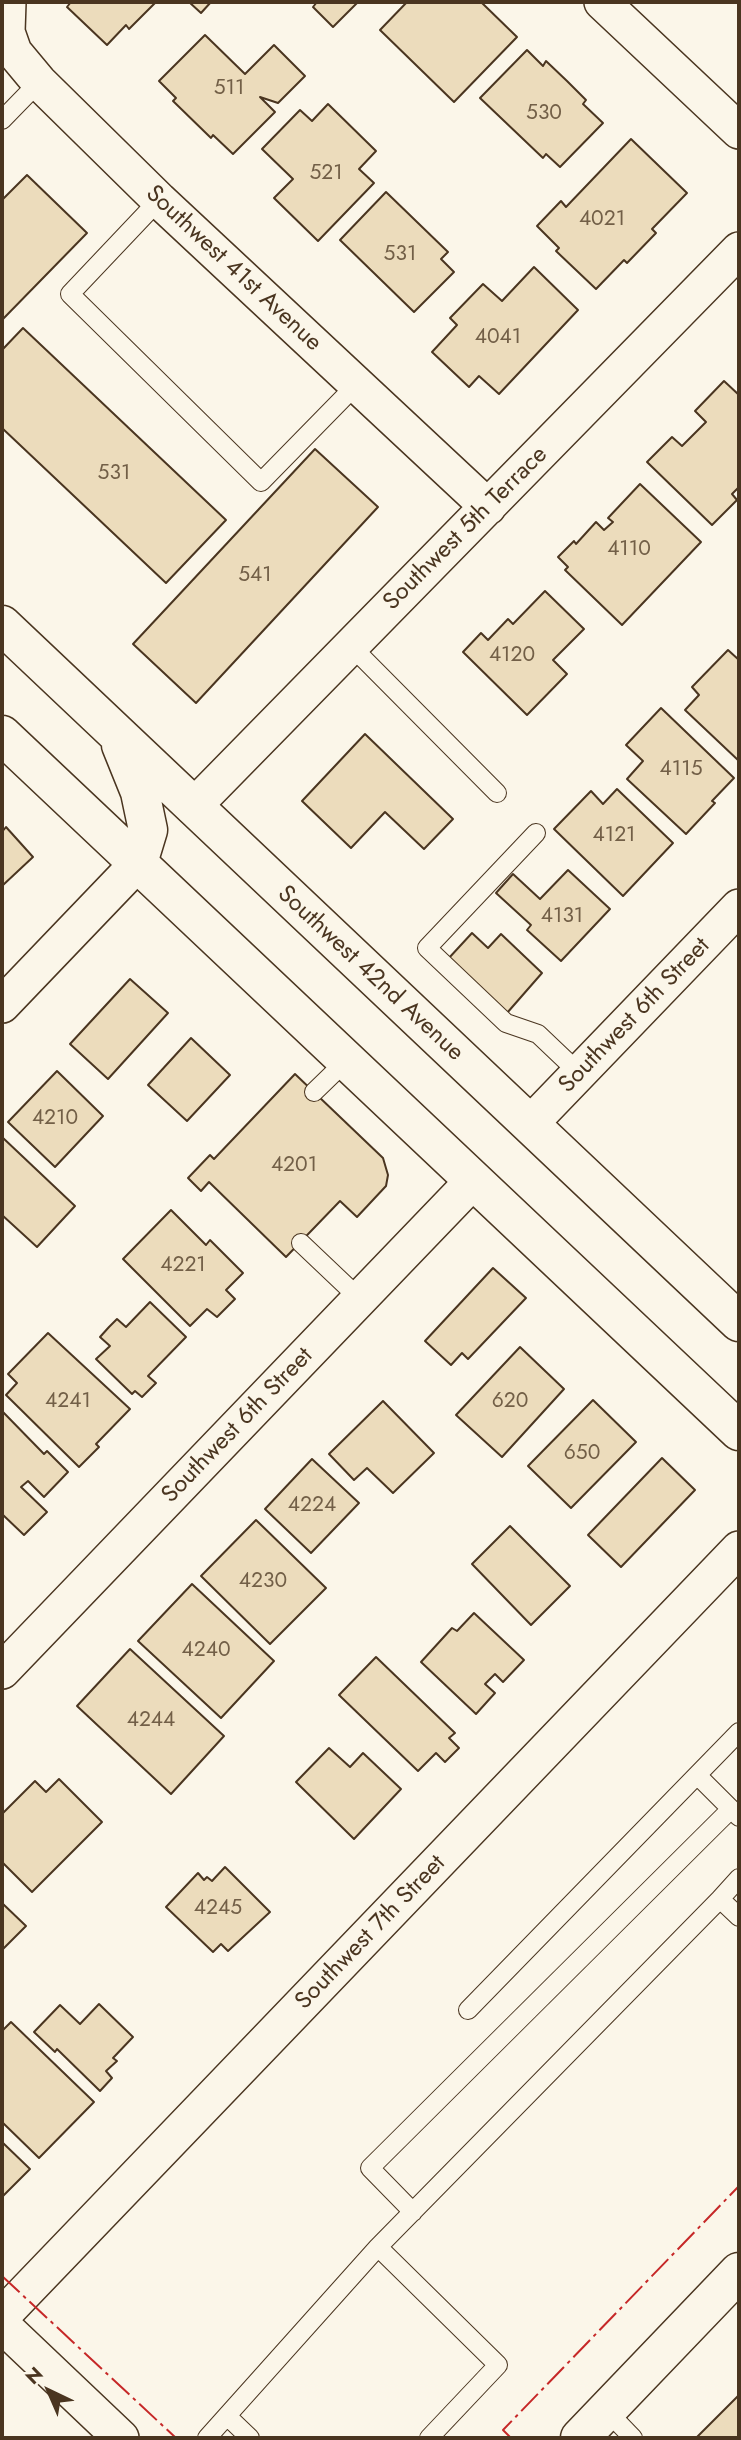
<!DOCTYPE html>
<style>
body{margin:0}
#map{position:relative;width:741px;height:2440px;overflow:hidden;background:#fbf6e9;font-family:Jost,sans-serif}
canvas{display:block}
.frame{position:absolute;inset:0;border:4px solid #4a3520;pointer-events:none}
.north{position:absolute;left:14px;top:2356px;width:70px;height:70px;-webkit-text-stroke:5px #fbf6e9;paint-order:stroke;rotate:316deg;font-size:19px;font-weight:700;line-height:28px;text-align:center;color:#4a3520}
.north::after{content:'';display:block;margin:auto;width:24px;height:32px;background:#4a3520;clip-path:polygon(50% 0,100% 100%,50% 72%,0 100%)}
</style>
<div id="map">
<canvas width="741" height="2440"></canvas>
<div class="frame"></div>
<div class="north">N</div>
</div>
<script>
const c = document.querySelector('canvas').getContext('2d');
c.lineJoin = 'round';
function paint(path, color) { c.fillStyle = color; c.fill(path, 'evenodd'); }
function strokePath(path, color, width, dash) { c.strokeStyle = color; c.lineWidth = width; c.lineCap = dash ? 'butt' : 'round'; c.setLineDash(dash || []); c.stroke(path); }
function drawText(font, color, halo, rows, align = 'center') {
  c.font = font + ' Jost,sans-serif'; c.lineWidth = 5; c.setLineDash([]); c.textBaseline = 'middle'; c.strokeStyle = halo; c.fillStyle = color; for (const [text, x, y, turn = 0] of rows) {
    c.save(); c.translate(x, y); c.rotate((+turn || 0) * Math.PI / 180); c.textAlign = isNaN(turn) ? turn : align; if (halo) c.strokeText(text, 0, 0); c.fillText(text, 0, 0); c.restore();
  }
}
const building = new Path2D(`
 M71,2H156L129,29L126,25L107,45L67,7Z
 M189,2H211L201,13Z
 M317,2H358L333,27L313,7Z
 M407,2H481L517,37L454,102L380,30Z
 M205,35L245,74L274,45L305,76L278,103L260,97L275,112L233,154L213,135L211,138L173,101L176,98L159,81Z
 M527,50L543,66L546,61L567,81L586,100L583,104L603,123L560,167L546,154L543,158L480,98Z
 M328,104L376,151L359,169L374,183L318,241L274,198L293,179L262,149L300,110L312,121Z
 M631,139L687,193L652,229L656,233L627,263L624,260L596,289L556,251L559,248L537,226L561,201L566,207Z
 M27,175L87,233L2,320V200Z
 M386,192L448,252L441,259L454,272L414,312L340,240Z
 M534,267L578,310L499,394L479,376L469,387L432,352L457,325L450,318L483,284L502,301Z
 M23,328L226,520L166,583L2,428V350Z
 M724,381L739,395V487L732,494L737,500L712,525L647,462L672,437L682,446L706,422L695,411Z
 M315,449L378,507L196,703L133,644Z
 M640,484L701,542L622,625L565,570L568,567L558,557L574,541L576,544L596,522L604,530L613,522L608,518Z
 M545,591L584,629L553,660L567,674L527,715L463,652L481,633L488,640L508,619L513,624Z
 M728,650L739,660V761L685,710L699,695L692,687Z
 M661,708L734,778L712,801L715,803L686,834L627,779L643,761L626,745Z
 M365,734L453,819L424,849L385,812L351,848L302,801Z
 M617,789L673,843L623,896L554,829L591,791L603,804Z
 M6,827L33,857L2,886V832Z
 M568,870L610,909L561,961L527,930L531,925L496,893L513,874L540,899Z
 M472,933L488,948L501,934L542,973L507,1013L448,959Z
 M130,979L168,1013L108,1079L70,1044Z
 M191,1038L230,1075L187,1121L148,1085Z
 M57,1071L103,1116L55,1167L8,1122Z
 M295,1074L383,1158L388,1175L386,1186L357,1217L340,1201L286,1257L209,1182L201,1191L188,1178L210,1155L214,1159Z
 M2,1137L75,1206L37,1247L2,1215Z
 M171,1210L206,1245L210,1240L243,1273L226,1290L235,1299L217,1317L207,1309L190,1326L123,1259Z
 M493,1268L526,1298L468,1359L462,1353L451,1365L425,1341Z
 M150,1302L186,1337L148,1376L156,1383L142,1397L135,1391L132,1394L96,1359L110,1346L100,1337L109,1327L117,1319L126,1327Z
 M48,1333L130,1409L96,1444L99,1447L79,1467L6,1395L17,1383L8,1374Z
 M520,1347L564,1389L502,1457L456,1415Z
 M593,1400L636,1442L571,1508L528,1466Z
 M383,1401L434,1453L393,1493L367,1468L354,1480L329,1454Z
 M2,1411L44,1454L47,1451L68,1472L44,1497L28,1481L21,1487L47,1512L24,1535L2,1514Z
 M662,1458L695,1490L621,1567L588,1535Z
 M312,1459L359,1503L311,1553L265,1509Z
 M256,1520L326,1588L270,1644L201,1576Z
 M510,1526L570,1586L531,1625L472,1564Z
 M192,1584L274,1661L221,1718L138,1641Z
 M474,1613L524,1660L503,1682L495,1674L485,1684L495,1693L476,1714L421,1662L452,1628L457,1631Z
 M130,1649L224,1736L171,1794L77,1706Z
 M376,1657L455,1733L449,1738L459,1748L445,1762L436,1753L418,1771L339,1695Z
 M329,1748L350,1767L363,1753L401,1789L354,1839L296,1782Z
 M59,1779L102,1822L32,1892L2,1862V1814L35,1781L46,1792Z
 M225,1867L270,1912L228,1951L221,1944L213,1952L166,1907L198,1873L204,1880L207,1877L212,1881Z
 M2,1903L26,1926L2,1950Z
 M99,2004L133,2037L113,2058L117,2061L106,2071L112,2078L100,2091L57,2049L55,2052L34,2032L60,2005L80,2024Z
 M11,2022L94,2102L39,2158L2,2122V2031Z
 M2,2142L30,2169L2,2197Z
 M739,2395V2438H696Z`);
const service = new Path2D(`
 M2,120L39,82
 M159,200L70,294L261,482L357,384
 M351,646L497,793
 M536,833L427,948L506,1023L538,1034L579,1073
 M314,1092L346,1061
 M301,1243L360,1299
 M697,1775L739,1817
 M739,1878L720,1899L739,1917
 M468,2010L739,1732
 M413,2212L370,2168L731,1809
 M378,2247L498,2365L429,2438
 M606,2410L633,2438
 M227,2416L250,2438
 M207,2438L378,2247L720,1899`);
const minor = new Path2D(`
 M8,2L7,32L14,52L39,82L159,200L488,507
 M602,2L739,131
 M193,807L739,250
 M2,1005L138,863
 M530,1124L739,907
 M2,1671L473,1181
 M2,2316L739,1549
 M2,2325L121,2438`);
const primary = new Path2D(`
 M2,625L739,1322
 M2,735L739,1431
 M121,745L140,792L148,830L138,863
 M580,2438L739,2272`);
const power = new Path2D(`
 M2,2276L176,2438
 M511,2438L503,2430L739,2186`);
const numberNames = [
 ["511",229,89],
 ["530",544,114],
 ["521",326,174],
 ["4021",602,220],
 ["531",400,255],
 ["4041",498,338],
 ["531",114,474],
 ["4110",629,550],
 ["541",255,576],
 ["4120",512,656],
 ["4115",681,770],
 ["4121",614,836],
 ["4131",562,917],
 ["4210",55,1119],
 ["4201",294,1166],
 ["4221",183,1266],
 ["4241",68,1402],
 ["620",510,1402],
 ["650",582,1454],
 ["4224",312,1506],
 ["4230",263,1582],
 ["4240",206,1651],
 ["4244",151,1721],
 ["4245",218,1909]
];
const streetNames = [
 ["Southwest 41st Avenue",233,269,43],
 ["Southwest 5th Terrace",466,529,-45],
 ["Southwest 42nd Avenue",370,974,43],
 ["Southwest 6th Street",635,1016,-46],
 ["Southwest 6th Street",238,1426,-46],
 ["Southwest 7th Street",371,1933,-46]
];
paint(building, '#ecdcbc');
strokePath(building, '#4a3520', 2);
strokePath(service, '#4a3520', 20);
strokePath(minor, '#4a3520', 38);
strokePath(primary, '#4a3520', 41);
strokePath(service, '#fbf6e9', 18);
strokePath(minor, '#fbf6e9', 35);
strokePath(primary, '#fbf6e9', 38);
strokePath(power, '#c62828', 2, [24, 5, 3.5, 5]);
drawText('21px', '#725f47', null, numberNames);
drawText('24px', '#4a3520', '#fbf6e9', streetNames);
</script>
